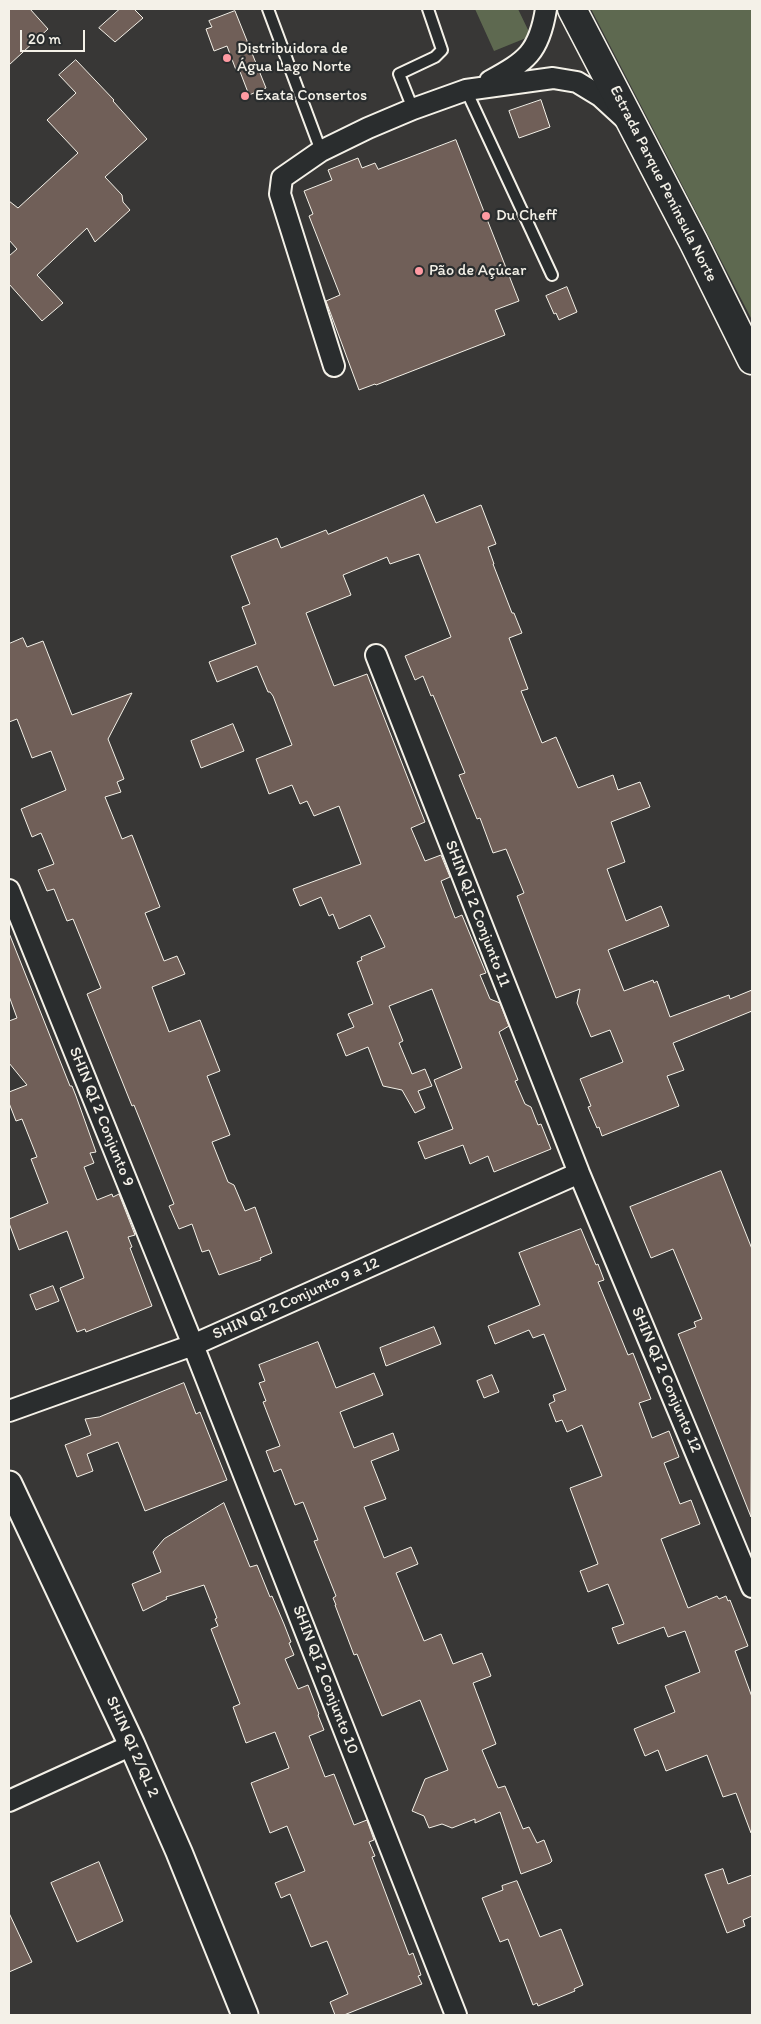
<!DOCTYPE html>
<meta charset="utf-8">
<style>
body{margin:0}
#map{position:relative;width:761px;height:2024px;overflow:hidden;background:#383736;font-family:Itim,sans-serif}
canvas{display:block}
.frame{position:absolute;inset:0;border:10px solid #f4f1e8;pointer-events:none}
.scale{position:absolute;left:20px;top:30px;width:65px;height:22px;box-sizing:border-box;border:2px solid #f4f1e8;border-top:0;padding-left:6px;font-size:15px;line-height:18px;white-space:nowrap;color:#f4f1e8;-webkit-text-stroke:4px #2a2d2e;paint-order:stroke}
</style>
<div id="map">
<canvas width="761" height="2024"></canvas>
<div class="frame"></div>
<div class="scale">20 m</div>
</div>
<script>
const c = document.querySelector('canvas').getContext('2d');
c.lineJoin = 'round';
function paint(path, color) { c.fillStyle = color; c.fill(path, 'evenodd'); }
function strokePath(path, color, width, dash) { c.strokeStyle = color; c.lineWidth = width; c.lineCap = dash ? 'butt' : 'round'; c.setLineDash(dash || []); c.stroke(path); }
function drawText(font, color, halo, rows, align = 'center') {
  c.font = font + ' Itim,sans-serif'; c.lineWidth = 4.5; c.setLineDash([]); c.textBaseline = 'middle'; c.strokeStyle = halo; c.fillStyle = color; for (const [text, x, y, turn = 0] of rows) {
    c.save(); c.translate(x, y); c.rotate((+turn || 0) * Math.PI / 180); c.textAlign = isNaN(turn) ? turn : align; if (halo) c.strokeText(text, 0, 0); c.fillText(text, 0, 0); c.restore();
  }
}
const green = new Path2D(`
 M475,9H518L531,36L494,51Z
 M591,9H752V320Z`);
const building = new Path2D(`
 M9,9H30L48,29L9,65Z
 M120,9H134L143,18L115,42L99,28Z
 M235,11L266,88L249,95L239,69L236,70L227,46L214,51L206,29L212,27L209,21Z
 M76,60L114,100L113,101L147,139L105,177L122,195L123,202L130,210L95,242L87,228L37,275L63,303L42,321L9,284V256L17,249L9,240V201L18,208L78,153L47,120L76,93L59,75Z
 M541,100L550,127L519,138L509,111Z
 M456,140L519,301L495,310L505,335L376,385L375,384L359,390L326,301L340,295L309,216L313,214L304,191L332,180L328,170L358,158L362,168L375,163L378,169Z
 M567,287L577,312L559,320L556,313L554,314L546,296Z
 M424,495L436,523L481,505L496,544L488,547L494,564H493L512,613H514L522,633L509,638L528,689L521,691L542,743L556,737L578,788L613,775L618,790L640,782L650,807L611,822L625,862L607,869L626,921L661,906L669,926L608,950L624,991L653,980L654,983L657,981L670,1017L729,995L730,999L752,990V1011L673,1043L684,1070L667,1076L679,1106L602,1136L599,1127L597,1128L588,1107L591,1106L580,1079L623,1062L610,1030L591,1037L577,1003L580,989L556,998L517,896L524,893L506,849L493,853L480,818L477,819L459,775L465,773L433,695L431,696L423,676L415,680L405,656L451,637L419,554L390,564L387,557L343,575L351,595L306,613L334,686L367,674L425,822L411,828L425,861L441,855L450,877L441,881L455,918L462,915L486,973L480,975L490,999L500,1003L509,1026L499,1032L518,1080L515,1081L525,1104L531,1107L538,1125L541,1124L551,1149L494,1172L488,1156L470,1164L463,1145L425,1159L418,1142L453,1129L434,1080L462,1068L432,989L389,1006L403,1041L399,1043L412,1074L425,1069L432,1086L418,1091L425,1108L415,1113L402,1090L383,1086L368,1047L346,1056L337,1034L354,1027L348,1014L373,1004L357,962L362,960L361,957L385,947L370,915L339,929L333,914L329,916L321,897L300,906L293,889L361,864L339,806L314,816L307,801L300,804L292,785L269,794L256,759L292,745L273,696L270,692H268L257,666L217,682L209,662L256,644L242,607L250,604L231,556L277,538L281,548L326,530L328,534Z
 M23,638L27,647L43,641L72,715L132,693L108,739L124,779L117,782L121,792L105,797L122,839L132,835L160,907L145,913L164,961L177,956L185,974L152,987L169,1032L200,1020L220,1071L207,1076L230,1135L212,1142L228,1182L234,1185L245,1211L255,1207L272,1253L260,1258L261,1260L219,1275L209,1250L202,1252L192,1224L179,1229L169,1206L174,1204L134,1105L132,1106L87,994L101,988L73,919L67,921L54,889L47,891L38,870L54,864L41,833L32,837L21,809L66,790L51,751L32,758L17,719L9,722V644Z
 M233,724L244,751L201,768L191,741Z
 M9,933L70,1086H72L76,1096L96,1152L90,1153L94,1163L84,1167L97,1200L112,1194L113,1197L119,1194L135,1235L128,1237L132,1247L130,1248L152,1306L86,1332L85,1329L77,1332L60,1288L84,1278L67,1231L19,1250L9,1223V1219L48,1203L31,1159L37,1157L22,1119L16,1121L9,1103V1092L27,1085L9,1063V1021L17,1018L9,996Z
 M721,1171L752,1249L751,1517L678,1334L696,1327L694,1322L702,1319L673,1249L651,1258L630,1207Z
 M581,1229L596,1265L598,1264L604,1280L598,1282L628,1355L633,1353L651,1399L639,1403L652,1438L669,1431L679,1457L664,1463L680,1504L691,1500L700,1524L661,1539L688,1608L717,1596L719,1599L726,1596L728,1601L730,1600L748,1646L735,1651L752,1697V1832L751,1833L736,1793L723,1797L707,1755L666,1771L658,1750L645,1756L634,1729L675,1712L665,1686L700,1672L685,1631L668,1637L664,1627L618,1644L612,1628L624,1624L608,1584L588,1592L580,1571L598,1564L570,1488L602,1476L582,1425L567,1432L562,1420L556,1422L549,1404L555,1401L553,1395L566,1390L544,1334L533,1338L529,1330L495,1344L488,1326L540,1305L519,1253Z
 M53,1286L59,1301L36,1310L30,1295Z
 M434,1327L441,1344L386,1366L380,1348Z
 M318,1342L336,1388L374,1373L383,1395L340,1412L354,1448L393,1433L399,1450L371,1461L386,1499L364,1507L384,1558L411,1547L418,1564L396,1573L424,1641L441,1634L453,1664L482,1653L491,1676L473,1683L496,1744L482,1750L498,1788L505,1786L523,1829L529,1827L537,1843L544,1840L552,1861L550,1863L521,1874L500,1812L475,1823V1819L452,1828L442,1824L429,1828L424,1816L412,1811L425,1779L448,1770L420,1700L382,1716L357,1654L354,1655L335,1605H336L333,1598L336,1596L314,1541L318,1540L303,1502L295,1505L281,1469L274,1472L266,1451L280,1446L263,1402L266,1401L259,1383L265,1381L259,1365Z
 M492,1375L499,1392L484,1398L477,1381Z
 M184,1383L196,1414L200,1412L227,1480L145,1511L118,1442L87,1454L93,1471L77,1477L65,1445L91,1435L85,1419L99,1417Z
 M224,1503L250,1567L257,1565L270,1597L272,1596L284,1624L291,1642L289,1643L294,1655L285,1659L298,1689L308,1685L319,1714L318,1715L324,1730L309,1736L325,1777L334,1774L354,1825L367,1820L374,1840L369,1842L375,1856L372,1857L409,1955L413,1953L421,1975L418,1976L422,1984L344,2015H335L330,2002L348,1994L327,1941L311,1947L290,1894L281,1898L275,1883L305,1871L287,1826L270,1833L251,1783L289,1768L275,1732L246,1743L233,1707L240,1704L211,1629L218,1626L215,1619L217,1618L204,1585L166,1597L167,1599L143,1611L132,1584L161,1572L153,1552L164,1539Z
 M99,1862L123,1921L77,1942L51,1883Z
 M723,1869L728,1884L752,1875V1916L743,1920L745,1926L727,1933L705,1875Z
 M517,1881L540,1937L561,1929L583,1985L574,1989L575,1991L538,2006L537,2003L533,2005L508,1939L500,1942L482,1898L503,1890L502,1886Z
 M9,1913L32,1962L9,1972Z`);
const service = new Path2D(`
 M268,9L321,151
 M466,90L552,275
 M413,109L399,74L435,57L442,50L428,9`);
const minor = new Path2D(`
 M490,81C526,61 539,53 546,9
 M334,366L280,194L282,178L321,151L368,128L413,109L466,90L553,78L577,82L600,96L624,118
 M376,655L579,1173L752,1587
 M9,890L193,1345L456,2015
 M9,1411L193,1345L579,1173
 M9,1801L132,1745`);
const tertiary = new Path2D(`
 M9,1484L132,1745L179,1852L245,2015`);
const primary = new Path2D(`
 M572,9L694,243L752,360`);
const markers = [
 [227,58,5,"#ff9aa2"],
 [245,96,5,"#ff9aa2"],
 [486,216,5,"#ff9aa2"],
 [419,271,5,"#ff9aa2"]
];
const poiNames = [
 ["Distribuidora de",237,49],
 ["Água Lago Norte",237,67],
 ["Exata Consertos",255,96],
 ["Du Cheff",496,216],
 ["Pão de Açúcar",429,271]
];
const streetNames = [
 ["Estrada Parque Península Norte",663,184,63],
 ["SHIN QI 2 Conjunto 11",477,914,69],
 ["SHIN QI 2 Conjunto 9",101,1117,68],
 ["SHIN QI 2 Conjunto 9 a 12",296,1299,-24],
 ["SHIN QI 2 Conjunto 12",666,1380,67],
 ["SHIN QI 2 Conjunto 10",325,1680,69],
 ["SHIN QI 2/QL 2",132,1747,66]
];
paint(green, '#5e6950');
paint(building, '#705f58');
strokePath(building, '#f4f1e8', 1);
strokePath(service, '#f4f1e8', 14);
strokePath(minor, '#f4f1e8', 24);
strokePath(tertiary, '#f4f1e8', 29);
strokePath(primary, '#f4f1e8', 31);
strokePath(service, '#2a2d2e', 10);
strokePath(minor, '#2a2d2e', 20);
strokePath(tertiary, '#2a2d2e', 25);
strokePath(primary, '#2a2d2e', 28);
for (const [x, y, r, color] of markers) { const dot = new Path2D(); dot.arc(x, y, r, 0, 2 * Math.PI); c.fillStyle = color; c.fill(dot); strokePath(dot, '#2a2d2e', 2); }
drawText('16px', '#f4f1e8', '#2a2d2e', poiNames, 'left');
drawText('16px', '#f4f1e8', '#2a2d2e', streetNames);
</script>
